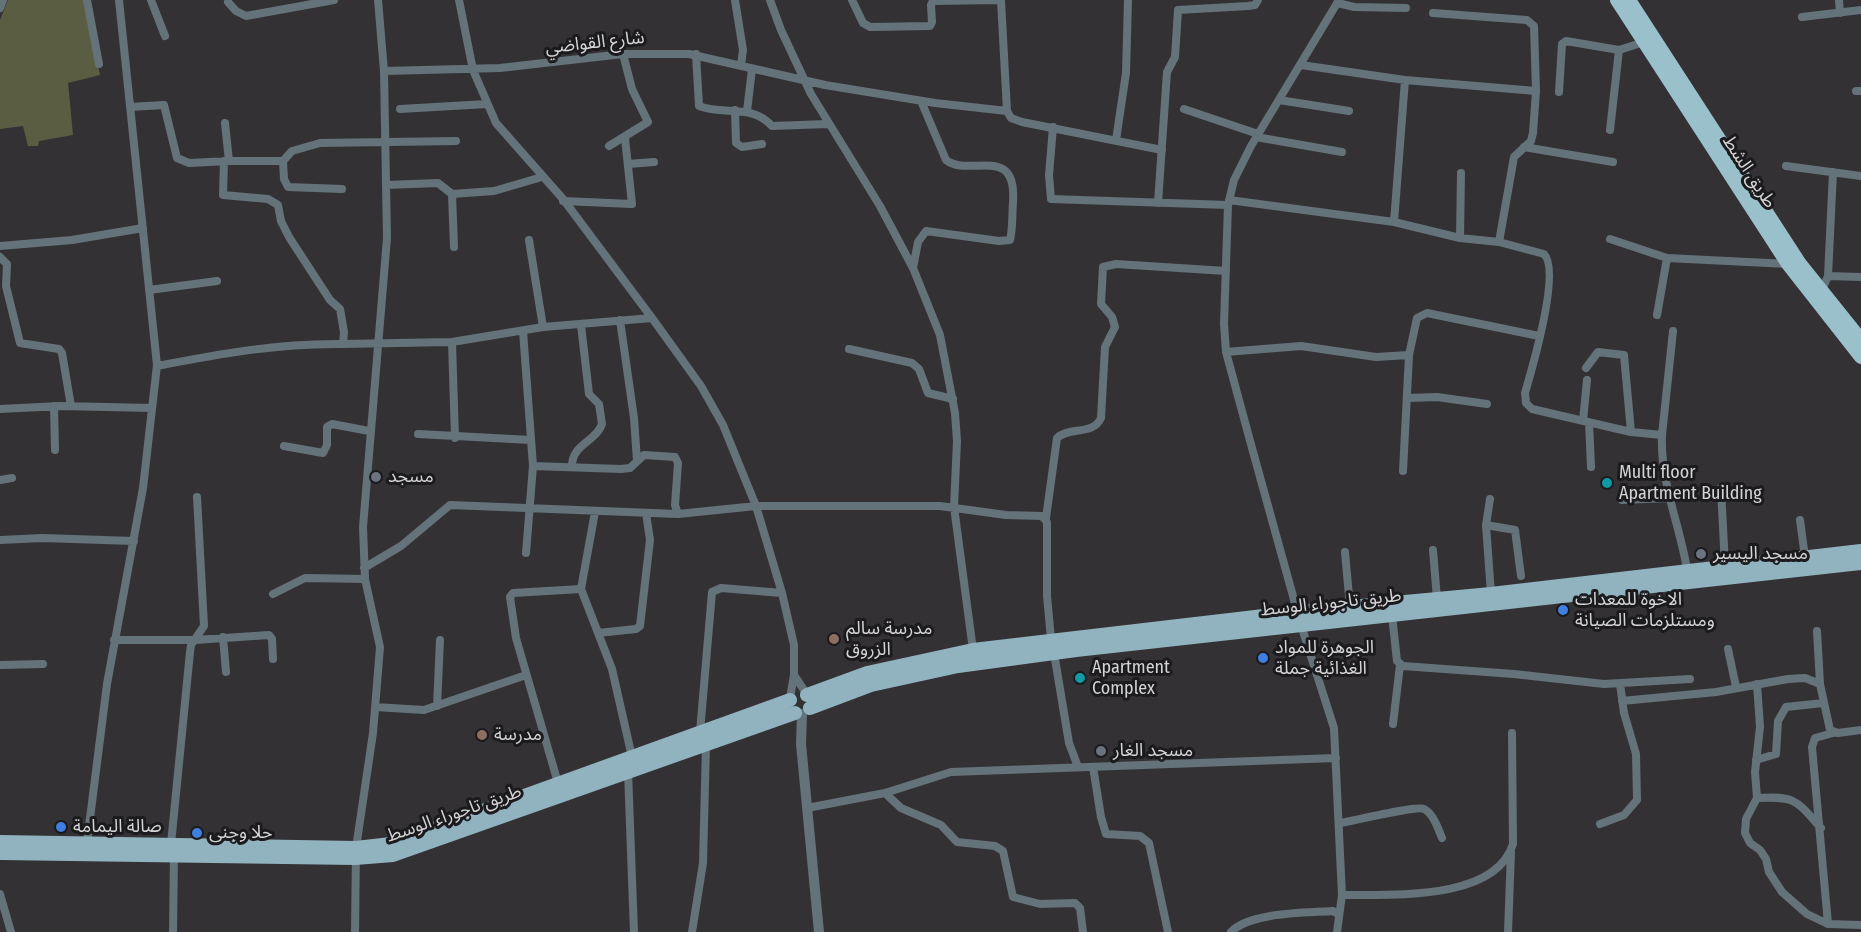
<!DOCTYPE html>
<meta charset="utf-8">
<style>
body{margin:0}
canvas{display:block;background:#343135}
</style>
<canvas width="1861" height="932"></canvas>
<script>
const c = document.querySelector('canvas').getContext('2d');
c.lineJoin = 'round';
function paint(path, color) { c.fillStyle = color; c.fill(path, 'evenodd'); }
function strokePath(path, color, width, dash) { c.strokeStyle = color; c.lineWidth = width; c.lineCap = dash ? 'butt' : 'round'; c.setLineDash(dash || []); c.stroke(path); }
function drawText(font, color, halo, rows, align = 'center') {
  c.font = font + ' "Fira Sans Condensed","Noto Sans Arabic",sans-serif'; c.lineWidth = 6; c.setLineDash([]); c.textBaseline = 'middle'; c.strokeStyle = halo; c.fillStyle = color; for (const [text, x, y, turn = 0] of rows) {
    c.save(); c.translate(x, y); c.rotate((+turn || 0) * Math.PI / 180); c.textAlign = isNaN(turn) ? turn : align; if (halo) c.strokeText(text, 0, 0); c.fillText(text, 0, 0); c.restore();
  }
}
const green = new Path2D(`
 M8,0H85L100,75L68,83L73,135L39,141L38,146H28L23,126L0,129V20Z`);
const minor = new Path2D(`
 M87,0L99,64
 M151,0L165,36
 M459,0L473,70L496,123L563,199L652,318L701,386L723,425L756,506L782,593L794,645V675L790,698
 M735,0L743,50L741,65
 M770,0L781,30L811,94L880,206L913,268L940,335L955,413L957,441L954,507L973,650
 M852,0L863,23L870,27L930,26L932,22L931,5L933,1L1001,0
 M1001,0L1007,111
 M1839,0L1840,13
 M228,2L236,11L246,16L334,0
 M1338,3L1354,7L1406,8
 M0,8L3,0
 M1433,13L1527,20L1534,26L1536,91L1533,133L1531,141L1514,157L1499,242
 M1802,17L1861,10
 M696,54L699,106C724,116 751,103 772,126L828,124
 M1301,65L1405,80L1536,91
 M384,71L500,68L623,54H689L825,85L935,103L1007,111L1011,118L1022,122L1162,150
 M1856,91H1861
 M1559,92L1562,44L1566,41L1619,50L1644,42
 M1279,100L1349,111
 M130,107L164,105L177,158L189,163L228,161
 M400,109L487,104
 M1184,109L1258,134
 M735,110L736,143L742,147L762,144
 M747,111L752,69
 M225,123L229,161H283
 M1053,127L1049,175L1051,199L1228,205
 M1610,130L1619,50
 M1256,137L1342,152
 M1116,140L1126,73L1128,0
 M609,146L648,122L632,89L623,54
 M1524,147L1613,162
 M224,161L223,195L268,199L278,205L281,221L289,237L330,300L340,309L344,332L343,344L452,342L543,327L652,318
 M628,164L654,162
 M1786,166L1861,176
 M386,185L438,183L452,194L494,191L542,177
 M342,189L288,187L284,179L283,161L292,151L320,143L456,141
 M452,194L454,247
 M1229,200L1394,222L1460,238L1499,242L1544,254C1561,271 1532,369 1525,393L1526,403L1532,409L1631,432L1662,435C1660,484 1681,527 1688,575
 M563,201L632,204L625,138
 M1158,203L1167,72L1175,57L1178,10L1248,6L1255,5L1258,0
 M1394,222L1405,80
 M1460,238L1461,173
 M1610,239L1667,258L1788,264
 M529,240L543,327
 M0,246L72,240L143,228
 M0,257L7,264L6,286L20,343L59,349L62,353L71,406
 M913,268L918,242L926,231L999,241L1010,240C1013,228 1012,214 1013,202C1017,143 969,178 946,160L921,101
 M1828,276L1861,277
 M149,290L217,281
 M1822,290L1828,276L1833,172
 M1657,315L1667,258
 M620,320L634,418L637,461
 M523,331L533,466L526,553
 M452,342L455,438
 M849,349L912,363L919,369L928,393L953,399
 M1226,352L1301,346L1376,357L1409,355L1417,318L1427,313L1539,336
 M157,366C219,354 279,343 343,344
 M1586,368L1598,352L1624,355L1631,432
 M1407,398L1437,397L1487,404
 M54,406L55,450
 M0,409L60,406L152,408
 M1583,421L1587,380
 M1589,422L1591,467
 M418,434L531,440
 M1662,435L1673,331
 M284,446L323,453L327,445V427L332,424L369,431
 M533,466L621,469L630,468L644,455L675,457L678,463L675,505L678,514L756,506H940L1006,515L1042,516L1047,522V596L1051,639
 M572,466C572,444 596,442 602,424L599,404L589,394L581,325
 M1403,471L1409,355
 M0,480L12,478
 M1721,488L1725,566
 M1622,500L1668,498
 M595,512L581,589L612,669L632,757
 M1046,518L1057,438C1069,426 1093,436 1101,418L1105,347L1115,327L1112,317L1101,304L1103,267L1116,264L1226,271
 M1800,520L1805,557
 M1486,525L1490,499
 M0,540L42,538L134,541
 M1433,550L1437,599
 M1345,552L1350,607
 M364,568L401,546L450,505L678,514
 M273,594L305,578L365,579
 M1491,594L1486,525L1515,530L1521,576
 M1392,615L1397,661L1403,666L1514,674L1604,684L1690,679
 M1817,631L1820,684
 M598,633L636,629L640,626L650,540L646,513
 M223,637L226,672
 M114,640H195L269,635L272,639L273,659
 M1728,649L1736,687
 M1054,653L1069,743L1078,767
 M0,665L43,664
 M794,675L806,693
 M1757,684L1760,727L1755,772L1757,798L1746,819L1745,833L1750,843L1760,850L1766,859L1769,872L1782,892L1807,914L1828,924L1861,925
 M1622,701L1716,692L1788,679L1805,678L1820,684L1830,730L1838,733L1861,730
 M437,706L440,640
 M375,707L424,710L526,675
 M1393,724L1400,665
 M700,732L712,592L721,588L782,593
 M1756,760L1776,754L1778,721L1786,707L1823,703
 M1093,767L1101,817L1106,834L1140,836L1149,843L1168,932
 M628,771L634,932
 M558,783L516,638L510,597L513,593L581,589
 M885,793L901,808L941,825L957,842L995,846L1003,851L1013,897L1040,904L1075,903L1080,908L1083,932
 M1757,798C1796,796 1796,800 1821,828
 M807,808L885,793L951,772L1336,758
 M1340,823C1353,821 1417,805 1424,809C1434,814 1438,829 1442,838
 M1600,824L1624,815L1637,800L1636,754L1624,713L1620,684
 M87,842L107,684L143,488L157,365L119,0
 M171,844L190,652L191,645L204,626L197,497
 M0,894L11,932
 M1342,895C1389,894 1495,902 1513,844L1512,733
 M1828,924L1812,747L1815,738L1833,733
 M173,932L174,855
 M355,932L356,848L373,733L380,647L365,579L363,527L387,238L384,71L378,0
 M692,932L703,863L706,745
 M1231,932C1249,912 1307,913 1333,911L1338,914
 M1337,932L1342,895L1334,728L1301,625L1252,448L1226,352L1224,324L1228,205L1234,180L1251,146L1339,0
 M1508,932L1511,852`);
const tertiary = new Path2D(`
 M802,714L801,744L819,932`);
const primary = new Path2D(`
 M807,695L867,673L973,650L1298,612L1491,594L1861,551
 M810,708L871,685L958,666L1076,650L1861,563
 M0,842L356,848L391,844L790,700
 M0,853L355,858L393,855L795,713`);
const trunk = new Path2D(`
 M1617,0L1788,264L1861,357
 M1629,0L1800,264L1861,340`);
const markers = [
 [376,477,6,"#6b7280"],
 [1607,483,6,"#0f9aa8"],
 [1701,554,6,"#6b7280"],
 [1563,610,6,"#3f7fe0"],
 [834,639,6,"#8d6e63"],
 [1263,658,6,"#3f7fe0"],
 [1080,678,6,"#0f9aa8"],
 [482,735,6,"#8d6e63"],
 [1101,751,6,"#6b7280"],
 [61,827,6,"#3f7fe0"],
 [197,833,6,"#3f7fe0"]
];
const streetNames = [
 ["شارع القواضي",595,43,-6],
 ["طريق الشط",1749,172,57],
 ["طريق تاجوراء الوسط",1331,603,-6],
 ["طريق تاجوراء الوسط",454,814,-19]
];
const poiNames = [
 ["Multi floor",1619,473],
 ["Apartment Building",1619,494],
 ["مسجد",388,477],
 ["مسجد اليسير",1713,554],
 ["الاخوة للمعدات",1575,600],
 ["ومستلزمات الصيانة",1575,621],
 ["مدرسة سالم",846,629],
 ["الزروق",846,650],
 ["الجوهرة للمواد",1275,648],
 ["الغذائية جملة",1275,669],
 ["Apartment",1092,668],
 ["Complex",1092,689],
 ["مدرسة",494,735],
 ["مسجد الغار",1113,751],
 ["صالة اليمامة",73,827],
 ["حلا وجنى",209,833]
];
paint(green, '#5b5d43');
strokePath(minor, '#637379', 8);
strokePath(tertiary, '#637379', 10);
strokePath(primary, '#91b3bf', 14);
strokePath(trunk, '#9ac0cc', 14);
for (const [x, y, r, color] of markers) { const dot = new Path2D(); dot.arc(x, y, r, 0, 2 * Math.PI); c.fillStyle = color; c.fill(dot); strokePath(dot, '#1b1a1c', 2); }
drawText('18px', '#d4d3d5', '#1b1a1c', streetNames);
drawText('18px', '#d4d3d5', '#1b1a1c', poiNames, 'left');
</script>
